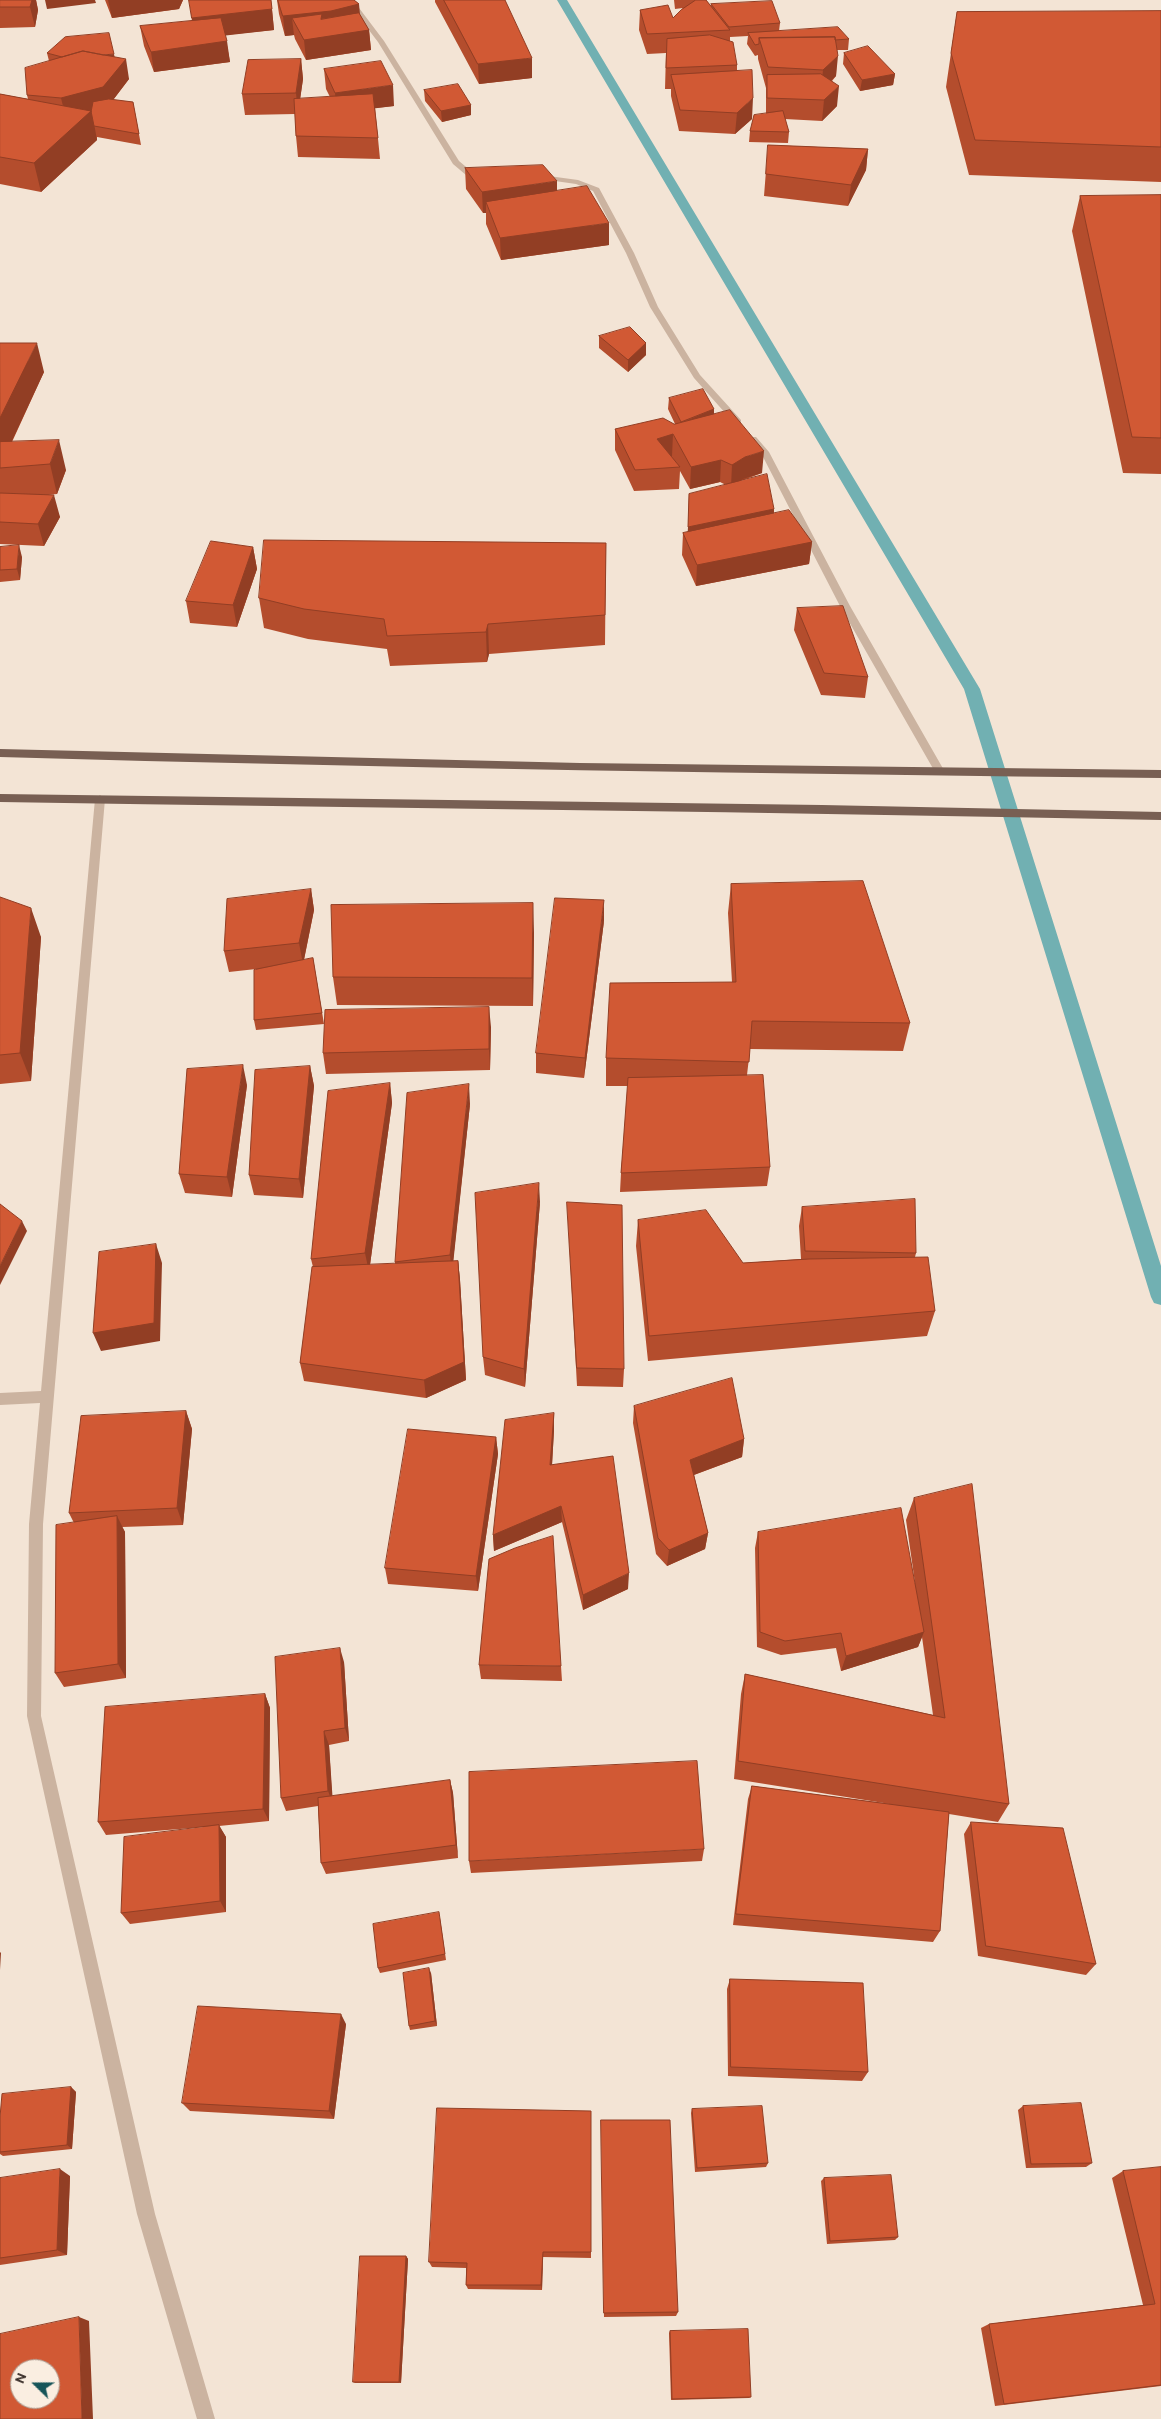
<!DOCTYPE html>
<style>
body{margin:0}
#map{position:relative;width:1161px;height:2419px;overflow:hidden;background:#f3e4d5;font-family:Overpass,sans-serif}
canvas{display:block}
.north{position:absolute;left:10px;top:2359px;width:50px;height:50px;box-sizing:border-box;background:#faeee1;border:1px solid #ab9f95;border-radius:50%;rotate:292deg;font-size:14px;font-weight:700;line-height:20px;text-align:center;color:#342924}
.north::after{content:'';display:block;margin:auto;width:18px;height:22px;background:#165559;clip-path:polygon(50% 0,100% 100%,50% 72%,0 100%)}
</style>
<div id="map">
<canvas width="1161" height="2419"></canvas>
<div class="north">N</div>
</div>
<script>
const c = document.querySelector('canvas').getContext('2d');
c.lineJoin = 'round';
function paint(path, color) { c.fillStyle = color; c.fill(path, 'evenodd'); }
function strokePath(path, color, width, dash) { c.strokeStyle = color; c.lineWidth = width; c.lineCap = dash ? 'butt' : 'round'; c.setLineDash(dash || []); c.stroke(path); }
const stream = new Path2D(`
 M557,0H567L980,689L1161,1266V1305L1154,1303L1151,1297L964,689Z`);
const minor = new Path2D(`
 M346,0H353L384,41L459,161L471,171L483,173V177L466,175L453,164L378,42Z
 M534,174L578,180L599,188L634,253L658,307L700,375L741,420V424H735L694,378L650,307L626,253L593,191L576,184L534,178Z
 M750,437H756L769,452L850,606L945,772L944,775H936L935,772L840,606L761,453L750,441Z
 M100,795L105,799L43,1524L41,1716L155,2214L215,2419H197L137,2214L27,1716L29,1524L40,1403L0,1405V1393L41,1391L95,799Z`);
const major = new Path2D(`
 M0,749L580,763L1161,770V778C774,774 387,768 0,757Z
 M0,794L822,805L1161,812V820C774,812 387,808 0,802Z`);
const wall = new Path2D(`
 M0,0H36L38,10L35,27L0,28Z
 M105,0H183L179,9L112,18Z
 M189,0H271L274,30L225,35L230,62L154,72L144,46L140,26L192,21Z
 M277,0H354L359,4V13L369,30L371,50L306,60L295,39L294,35L285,36L279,14Z
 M435,0H505L532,78L479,84L435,2Z
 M674,0H706L711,6V4L780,23L779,31L849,39L848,50H837L836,76L832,81L837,106L822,121L785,119L789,132L788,143L749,142L750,131L766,114V88L758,59V55L755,56L747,44L748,36L730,37V41L737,65V71L752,119L735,134L679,131L671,96V89H665L666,53L647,54L639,30L640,10L673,18L683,8L675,9Z
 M1161,11V182L969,175L946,87L957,12Z
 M47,53L115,57L129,79L113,100L133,102L141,145L97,137V140L41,192L0,184V94L28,99L27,95L49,61Z
 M844,53L895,74L893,85L860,91L843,64Z
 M301,59L303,79L300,99L330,97L326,89L324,69L394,106L375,108L380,159L298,157L296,136L295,114L245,115L242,94Z
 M424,90L471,105V115L442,122L425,101Z
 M768,145L868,149L866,170L848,206L764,196Z
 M465,168L557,191L609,245L501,260L486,224V213H483L466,189Z
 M1161,195V474L1123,473L1072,231L1080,196Z
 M599,336L646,343V355L628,372L599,348Z
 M0,343L44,372L12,442L66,470L57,494L48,495L60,517L44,546L0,544Z
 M669,398L714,409V414L762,473L741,481L774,509V514L812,542L809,564L696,586L682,555L683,533L688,532L689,494L726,485L720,482L690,489L680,471L679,489L634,491L615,450V429L675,424L668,409Z
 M606,543L605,645L489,654L487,662L390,666L387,649L308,639L264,628L259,598Z
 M0,547L22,557L20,580L0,582Z
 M253,547L257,569L237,627L190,623L186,601Z
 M797,608L868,677L865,698L821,695L794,630Z
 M731,884L910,1023L903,1051L750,1049L747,1075L770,1167L767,1186L620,1192L621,1173L628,1086H606V1058L732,982L728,913Z
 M311,889L314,910L304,960L313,958L324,1024L256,1030L254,1020L256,969L229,972L224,951Z
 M0,897L41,937L31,1081L0,1084Z
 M604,921L584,1078L536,1073V1053Z
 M534,932L533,1006L337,1005L333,977Z
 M491,1027L490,1070L326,1074L323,1053Z
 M310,1066L314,1086L303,1198L254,1195L249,1175Z
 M390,1083L392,1103L370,1265L395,1264V1262L470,1104L453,1261H458L460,1280L466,1380L426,1398L304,1381L300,1363L313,1267L311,1259Z
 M247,1085L232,1197L185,1193L179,1174Z
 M540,1202L525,1387L485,1375L483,1357Z
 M567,1202L624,1369L623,1387L577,1386L568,1221Z
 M802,1207L916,1253L915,1257L935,1311L927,1336L648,1361L636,1246L638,1220L743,1263L801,1259L799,1226Z
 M634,1406L744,1439L742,1457L694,1475L708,1533L705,1549L667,1566L656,1554L633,1423Z
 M186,1411L192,1429L183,1525L122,1527L125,1532L126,1678L64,1687L55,1673L74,1523L69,1513Z
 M554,1413V1430L552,1465L628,1589L583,1610L562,1522L494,1551L493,1535Z
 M496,1437L498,1454L478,1591L388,1584L385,1568Z
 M914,1498L1009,1804L998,1822L949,1814L940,1931L933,1942L733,1925L748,1799L752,1786L890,1804L734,1779L741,1694L745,1674L933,1715L922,1637L918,1647L841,1671L836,1648L781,1655L757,1647L755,1548L758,1532L915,1583L906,1520Z
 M344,1662L349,1741L329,1745L332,1796L450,1780L453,1793L458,1858L326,1874L321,1863L318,1806L286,1811L281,1798Z
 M479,1665L561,1666L562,1681L481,1679Z
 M265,1694L270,1708L269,1821L219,1826L226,1837V1912L130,1924L121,1913L204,1827L106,1835L98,1822Z
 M971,1822L1096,1964L1086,1975L978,1956L964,1834Z
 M704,1849L702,1861L471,1873L469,1861Z
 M440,1918L446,1960L380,1973L378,1968Z
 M431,1973L437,2026L410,2030L409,2026Z
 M730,1979L868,2072L862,2081L728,2076L727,1989Z
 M346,2024L334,2119L190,2111L182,2103Z
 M71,2087L76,2092L72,2149L3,2156L0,2154V2117Z
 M1023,2106L1092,2163L1086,2167L1026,2168L1018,2110Z
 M692,2109L768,2163L766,2167L695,2172L691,2113Z
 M591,2111V2258L543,2257L542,2290L468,2289L466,2285V2268L432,2267L429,2262Z
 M601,2120L678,2312L676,2316L604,2317Z
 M1161,2167V2386L995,2406L981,2328L989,2324L1143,2305L1112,2178L1123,2171Z
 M70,2176L67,2255L0,2265V2178Z
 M824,2178L898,2237L895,2240L827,2244L821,2181Z
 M406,2256L408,2259L401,2383H355L353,2382Z
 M670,2331L751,2397L749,2398L671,2400L669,2333Z`);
const shadedWall = new Path2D(`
 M32,0H36L38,10L35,27L30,7Z
 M45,0H95L96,3L47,9Z
 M108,0H183L179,9L112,18Z
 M359,4L361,25L369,30L371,50L306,60L304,40L292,18L294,35L285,36L283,16Z
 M272,9L274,30L195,39L192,18Z
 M227,41L230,62L154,72L151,52Z
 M114,54L116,65L68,59Z
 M838,56L836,76L821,90L823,70Z
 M532,58V78L479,84L478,64Z
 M126,59L129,79L107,108L92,112L97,140L41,192L34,163L66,118L61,98Z
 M301,59L303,79L298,114L296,93Z
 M895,74L893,85L860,91L862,80Z
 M393,85L394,106L337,113L335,93Z
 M839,86L837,106L822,121L824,100Z
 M753,98L752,119L735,134L737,113Z
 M471,105V115L442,122L441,111Z
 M868,149L866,170L848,206L851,185Z
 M557,181V202H486V213H483L482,192Z
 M609,223V245L501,260L500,238Z
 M37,343L44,372L3,460L0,451V418Z
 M646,343V355L628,372V360Z
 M714,409V421L681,423Z
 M673,434L672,456L656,461L657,439Z
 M59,440L66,470L57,494L50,464Z
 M764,451L762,473L743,479L731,487L732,465L745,457Z
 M721,460L720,482L690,489L691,467Z
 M54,495L60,517L44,546L38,524Z
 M774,509L772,531L687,543L688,527Z
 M812,542L809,564L696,586L697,565Z
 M19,545L22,557L20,580L17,569Z
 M253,547L257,569L237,627L233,605Z
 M488,624L489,654L487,662L486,632Z
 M311,889L314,910L303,964L299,943Z
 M604,900V921L584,1078L585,1058Z
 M533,903L534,932L533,1006L532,978Z
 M31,908L41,937L31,1081L20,1053Z
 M489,1007L491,1027L490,1070L489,1049Z
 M243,1065L247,1085L232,1197L227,1177Z
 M310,1066L314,1086L303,1198L299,1179Z
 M390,1083L392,1103L369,1272L365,1253Z
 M469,1084L470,1104L452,1274L450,1255Z
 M539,1183L540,1202L525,1387L524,1369Z
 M22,1221L27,1231L0,1285V1266Z
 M156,1244L162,1263L160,1341L101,1351L93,1333Z
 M458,1261L460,1280L466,1380L426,1398L424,1380Z
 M186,1411L192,1429L183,1525L177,1508Z
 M554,1413V1430L551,1482L550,1465Z
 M496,1437L498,1454L478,1591L476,1576Z
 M744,1439L742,1457L688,1477L690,1460Z
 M561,1506L562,1522L494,1551L493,1535Z
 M117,1516L125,1532L126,1678L118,1664Z
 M708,1533L705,1549L667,1566L669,1550Z
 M629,1573L628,1589L583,1610V1595Z
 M924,1632L918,1647L841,1671L846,1656Z
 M340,1648L344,1662L349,1741L345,1728Z
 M265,1694L270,1708L269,1821L263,1809Z
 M324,1731L329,1745L333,1804L328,1791Z
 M450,1780L453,1793L458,1858L456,1845Z
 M219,1825L226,1837V1912L220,1901Z
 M0,1952L1,1953L0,1970Z
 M429,1968L431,1973L437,2026L435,2021Z
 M341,2014L346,2024L334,2119L329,2111Z
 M71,2087L76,2092L72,2149L67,2145Z
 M60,2169L70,2176L67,2255L57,2250Z
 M543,2252V2257L542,2290L541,2285Z
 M406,2256L408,2259L401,2383L399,2382Z
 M79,2317L89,2321L93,2419H82Z`);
const building = new Path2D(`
 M0,0H32L30,7H0Z
 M189,0H271L272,9L192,18Z
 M278,0H354L359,4L331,11L283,16Z
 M444,0H505L532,58L478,64Z
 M696,0H706L730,30L647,34L640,10L668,5L673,18L681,10Z
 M772,1L780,23L729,27L711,4Z
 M1161,11V147L975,140L951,53L957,12Z
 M359,13L369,30L304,40L292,18L322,14L321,19Z
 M221,18L227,41L151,52L140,26Z
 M838,27L849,39L835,40V37L759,38V44L755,45L748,33Z
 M109,33L114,54L103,55L83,51L62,57L47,53L65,37Z
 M710,35L733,42L737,65L666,68L667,39Z
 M835,37L838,56L823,70L768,67L759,38Z
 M868,46L895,74L862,80L844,53Z
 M83,51L126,59L103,87L61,98L27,95L25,68Z
 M301,59L296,93L242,94L248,60Z
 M381,61L393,85L335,93L324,69Z
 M752,70L753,98L737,113L680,110L671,75Z
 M821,74L839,86L824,100L767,98V75Z
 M458,84L471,105L441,111L424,90Z
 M0,94L91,111L34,163L0,157Z
 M373,94L378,138L296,136L294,99Z
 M109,99L133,102L139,134L94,126L91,111V112L93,102Z
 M783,111L789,132L750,131L754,115Z
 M768,145L868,149L851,185L766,174Z
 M543,165L557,181L482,192L465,168Z
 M587,186L609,223L500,238L486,202Z
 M1161,195V438L1132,437L1080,196Z
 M630,327L646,343L628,360L599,336Z
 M0,343H37L0,418Z
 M703,389L714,409L681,422L669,398Z
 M730,410L764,451L745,457L732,465L721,460L691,467L673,434L657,439L680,467L635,470L615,429L663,418L674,424Z
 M59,440L50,464L0,468V442Z
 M767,474L774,509L688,527L689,494Z
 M0,493L54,495L38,524L0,522Z
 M789,510L812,542L697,565L683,533Z
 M264,540L606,543L605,615L488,624L486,632L387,636L384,619L304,609L259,598Z
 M211,541L253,547L233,605L186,601Z
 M19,545L17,569L0,570V547Z
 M843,606L868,677L824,673L797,608Z
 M863,881L910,1023L752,1021L749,1062L606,1058L610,983L736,982L731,884Z
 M311,889L299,943L224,951L227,899Z
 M0,897L31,908L20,1053L0,1055Z
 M555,898L604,900L585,1058L536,1053Z
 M533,903L532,978L333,977L331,905Z
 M313,958L322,1013L254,1020V970Z
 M489,1007V1049L323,1053L325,1010Z
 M243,1065L227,1177L179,1174L187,1069Z
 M310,1066L299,1179L249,1175L255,1070Z
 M763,1075L770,1167L621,1173L628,1078Z
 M390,1083L365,1253L311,1259L328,1091Z
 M469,1084L450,1255L395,1262L407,1093Z
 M539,1183L524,1369L483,1357L475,1193Z
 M915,1199L916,1253L805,1251L802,1207Z
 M567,1202L622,1205L624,1369L577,1368Z
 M0,1204L22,1221L0,1266Z
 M706,1210L743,1263L809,1259L928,1257L935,1311L649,1336L638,1220Z
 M156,1244L154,1323L93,1333L99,1252Z
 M458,1261L464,1362L424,1380L300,1363L312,1267Z
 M732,1378L744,1439L690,1460L708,1533L669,1550L658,1538L634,1406Z
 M186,1411L177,1508L69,1513L81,1416Z
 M554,1413L550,1465L613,1456L629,1573L583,1595L561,1506L493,1535L505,1420Z
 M408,1429L496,1437L476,1576L385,1568Z
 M972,1484L1009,1804L738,1761L745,1674L945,1718L914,1498Z
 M901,1508L924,1632L846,1656L841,1633L785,1641L760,1632L758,1532Z
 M117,1516L118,1664L55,1673L56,1525Z
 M553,1536L561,1666L479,1665L489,1559L515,1548Z
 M340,1648L345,1728L324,1731L328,1791L281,1798L275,1657Z
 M265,1694L263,1809L98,1822L105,1707Z
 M697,1761L704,1849L469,1861V1772Z
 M450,1780L456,1845L321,1863L318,1798Z
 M752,1786L949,1812L940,1931L736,1914Z
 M971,1822L1063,1828L1096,1964L986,1946Z
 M219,1825L220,1901L121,1913L124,1837Z
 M439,1912L445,1954L378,1968L373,1924Z
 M429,1968L435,2021L409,2026L403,1973Z
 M730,1979L863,1983L868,2072L731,2067Z
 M198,2006L341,2014L329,2111L182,2103Z
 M71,2087L67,2145L0,2152V2117L2,2094Z
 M1081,2103L1092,2163L1031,2164L1023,2106Z
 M762,2106L768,2163L697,2168L692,2109Z
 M437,2108L591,2111V2252H543L541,2285H466L467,2263L429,2262Z
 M601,2120H670L678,2312L604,2313Z
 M1161,2167V2385L1004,2404L989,2324L1155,2304L1123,2171Z
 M60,2169L57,2250L0,2258V2178Z
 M891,2175L898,2237L830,2241L824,2178Z
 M360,2256H406L399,2382H353Z
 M79,2317L82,2419H0V2334ZM20,2369H50V2399H20Z
 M748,2329L751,2397L672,2399L670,2331Z`);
paint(stream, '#71b0b2');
paint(minor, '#cbb3a0');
paint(major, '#785f53');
paint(wall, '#b44d2d');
paint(shadedWall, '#923e24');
paint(building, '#d15934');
strokePath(building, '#923e24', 1);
</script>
